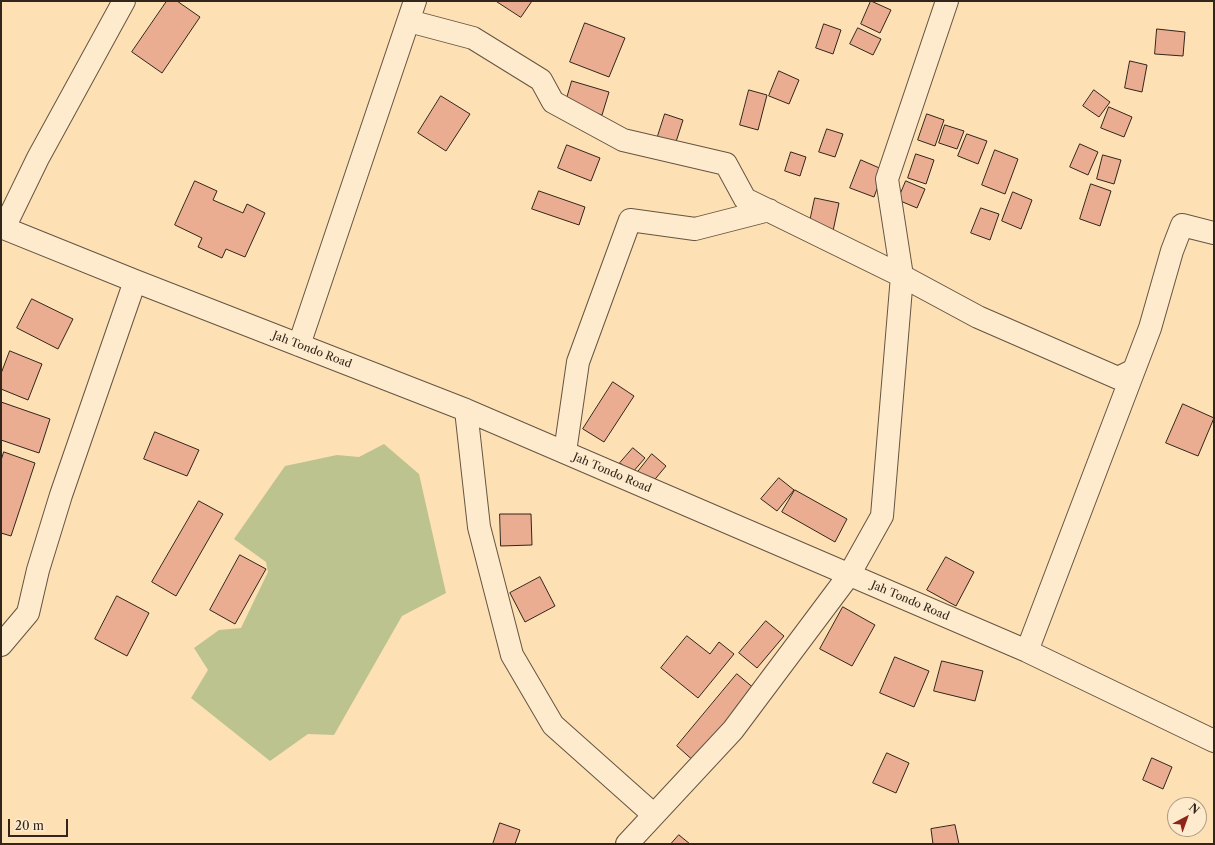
<!DOCTYPE html>
<style>
body{margin:0}
#map{position:relative;width:1215px;height:845px;overflow:hidden;background:#fde0b4;font-family:"Libre Caslon Text",serif}
canvas{display:block}
.frame{position:absolute;inset:0;border:2px solid #32251b;pointer-events:none}
.north{position:absolute;left:1167px;top:797px;width:40px;height:40px;box-sizing:border-box;background:#feebce;border:1px solid #ac9c86;border-radius:50%;rotate:41deg;font-size:11px;font-weight:700;line-height:16px;text-align:center;color:#32251b}
.north::after{content:'';display:block;margin:auto;width:14px;height:18px;background:#8f2418;clip-path:polygon(50% 0,100% 100%,50% 72%,0 100%)}
.scale{position:absolute;left:8px;top:819px;width:60px;height:18px;box-sizing:border-box;border:2px solid #32251b;border-top:0;padding-left:5px;font-size:12px;line-height:14px;white-space:nowrap;color:#32251b;-webkit-text-stroke:3px #feebce;paint-order:stroke}
</style>
<div id="map">
<canvas width="1215" height="845"></canvas>
<div class="frame"></div>
<div class="north">N</div>
<div class="scale">20 m</div>
</div>
<script>
const c = document.querySelector('canvas').getContext('2d');
c.lineJoin = 'round';
function paint(path, color) { c.fillStyle = color; c.fill(path, 'evenodd'); }
function strokePath(path, color, width, dash) { c.strokeStyle = color; c.lineWidth = width; c.lineCap = dash ? 'butt' : 'round'; c.setLineDash(dash || []); c.stroke(path); }
function drawText(font, color, halo, rows, align = 'center') {
  c.font = font + ' "Libre Caslon Text",serif'; c.lineWidth = 4; c.setLineDash([]); c.textBaseline = 'middle'; c.strokeStyle = halo; c.fillStyle = color; for (const [text, x, y, turn = 0] of rows) {
    c.save(); c.translate(x, y); c.rotate((+turn || 0) * Math.PI / 180); c.textAlign = isNaN(turn) ? turn : align; if (halo) c.strokeText(text, 0, 0); c.fillText(text, 0, 0); c.restore();
  }
}
const green = new Path2D(`
 M384,444L419,474L446,593L402,616L334,735L308,734L270,761L191,698L208,670L194,648L219,630L241,628L268,572L266,562L234,539L285,466L337,455L359,457Z`);
const building = new Path2D(`
 M167,1H177L200,17L162,73L132,52Z
 M496,1H532L521,17Z
 M871,1L891,10L880,33L861,24Z
 M585,23L625,38L609,77L570,62Z
 M824,24L841,30L833,54L816,48Z
 M858,28L881,39L873,55L850,44Z
 M1157,29L1185,32L1183,56L1155,54Z
 M1130,61L1147,65L1142,92L1125,88Z
 M779,71L799,80L789,104L769,96Z
 M572,81L609,92L602,115L565,105Z
 M749,90L767,95L758,130L740,125Z
 M1094,90L1110,102L1099,117L1083,106Z
 M441,96L470,114L446,151L418,133Z
 M1109,107L1132,117L1124,137L1101,128Z
 M665,114L683,120L675,145L657,139Z
 M927,114L944,120L935,146L918,140Z
 M945,125L964,131L957,149L939,143Z
 M827,129L843,134L835,157L819,152Z
 M967,134L987,141L978,164L958,156Z
 M1080,144L1098,152L1088,175L1070,167Z
 M567,145L600,158L591,181L558,168Z
 M995,150L1018,159L1005,194L982,185Z
 M791,152L806,157L800,176L785,171Z
 M916,154L934,160L926,184L908,178Z
 M1103,155L1121,160L1114,184L1097,179Z
 M861,160L884,170L874,197L850,188Z
 M195,181L217,191L213,200L243,213L247,204L265,213L245,257L226,249L222,258L198,247L202,238L175,225Z
 M906,181L925,189L917,208L898,200Z
 M1091,184L1111,191L1100,226L1080,219Z
 M539,191L585,207L579,225L532,209Z
 M1013,192L1032,200L1021,229L1002,221Z
 M815,198L839,203L833,231L809,226Z
 M981,208L999,214L990,240L971,233Z
 M32,299L73,319L58,349L17,328Z
 M10,351L42,364L28,400L1,389V374Z
 M613,382L634,396L604,442L583,429Z
 M1,402L50,419L39,453L1,440Z
 M1183,404L1214,418L1198,456L1166,443Z
 M155,432L199,450L187,476L144,459Z
 M633,448L645,458L632,473L620,463Z
 M4,452L35,463L11,536L1,533V461Z
 M652,454L666,466L651,484L637,473Z
 M779,478L794,490L777,511L761,499Z
 M795,490L847,519L835,542L782,512Z
 M199,501L223,514L176,596L152,582Z
 M500,514H531L532,545L501,546Z
 M240,555L266,569L235,624L210,610Z
 M946,557L974,572L956,606L927,590Z
 M540,577L555,606L525,622L510,593Z
 M117,596L149,613L127,656L95,639Z
 M843,607L875,625L852,666L820,649Z
 M766,621L784,636L757,668L739,653Z
 M687,636L710,654L719,642L734,654L698,698L661,668Z
 M895,657L929,671L914,707L880,693Z
 M942,661L983,671L975,701L934,691Z
 M737,674L756,690L696,763L677,746Z
 M887,753L909,763L896,793L873,783Z
 M1152,758L1172,767L1163,789L1143,780Z
 M500,823L520,830L515,844H493Z
 M955,825L959,844H933L931,829Z
 M679,835L690,844H671Z`);
const street = new Path2D(`
 M409,21L473,38L541,80L553,102L623,140L726,164L745,199L902,276L978,317L1118,378L1134,370L1150,328L1172,251L1182,225L1214,233
 M1,227L135,281L466,410L1027,651L1214,741
 M4,228L38,158L124,1
 M299,345L415,1
 M466,410L479,527L512,655L553,725L654,815
 M565,452L578,362L630,220L695,229L769,210
 M1,645L28,613L38,570L61,495L135,281
 M1027,651L1134,370
 M627,844L733,730L849,575L882,516L902,276L887,179L947,1`);
const streetNames = [
 ["Jah Tondo Road",312,350,21],
 ["Jah Tondo Road",612,473,23],
 ["Jah Tondo Road",910,601,23]
];
paint(green, '#bdc38f');
paint(building, '#eaad92');
strokePath(building, '#32251b', 1);
strokePath(street, '#655441', 24);
strokePath(street, '#feebce', 22);
drawText('11px', '#32251b', '#feebce', streetNames);
</script>
